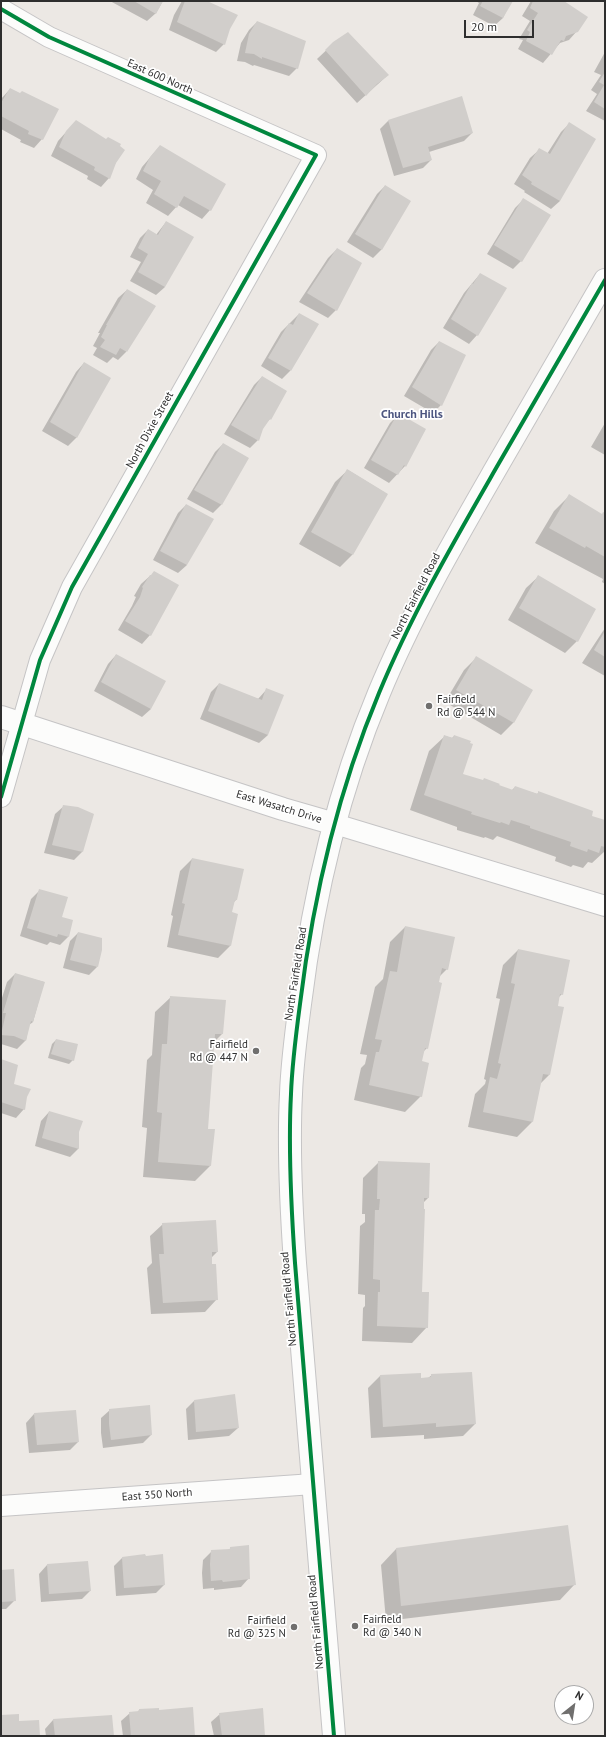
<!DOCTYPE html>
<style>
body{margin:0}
#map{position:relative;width:606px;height:1737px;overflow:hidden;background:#ece8e4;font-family:"PT Sans",sans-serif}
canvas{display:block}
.frame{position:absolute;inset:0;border:2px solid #2e2e2e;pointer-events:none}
.north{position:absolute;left:554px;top:1685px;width:40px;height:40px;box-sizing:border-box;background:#fff;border:1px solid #ababab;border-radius:50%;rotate:30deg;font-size:11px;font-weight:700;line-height:16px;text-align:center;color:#2e2e2e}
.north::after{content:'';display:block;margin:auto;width:14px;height:18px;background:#706f6e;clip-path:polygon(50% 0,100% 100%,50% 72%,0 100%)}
.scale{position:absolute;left:464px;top:20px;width:70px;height:18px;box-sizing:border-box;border:2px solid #2e2e2e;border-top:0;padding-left:5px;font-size:12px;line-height:14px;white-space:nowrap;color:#2e2e2e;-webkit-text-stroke:3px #fff;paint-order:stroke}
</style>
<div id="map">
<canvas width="606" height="1737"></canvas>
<div class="frame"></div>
<div class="north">N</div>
<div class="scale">20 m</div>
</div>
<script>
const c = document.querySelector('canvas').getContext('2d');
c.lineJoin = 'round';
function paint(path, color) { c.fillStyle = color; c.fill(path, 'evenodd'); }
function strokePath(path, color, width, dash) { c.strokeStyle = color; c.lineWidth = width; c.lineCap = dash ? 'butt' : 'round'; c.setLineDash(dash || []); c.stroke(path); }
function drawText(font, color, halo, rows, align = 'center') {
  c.font = font + ' "PT Sans",sans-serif'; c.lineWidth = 3.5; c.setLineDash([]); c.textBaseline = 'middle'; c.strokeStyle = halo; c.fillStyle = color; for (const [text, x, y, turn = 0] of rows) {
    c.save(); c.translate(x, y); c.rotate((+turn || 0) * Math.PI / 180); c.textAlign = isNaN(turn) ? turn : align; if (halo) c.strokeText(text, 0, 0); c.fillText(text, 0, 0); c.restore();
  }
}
const shadow = new Path2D(`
 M110,1H163L156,13L147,21Z
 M182,1H204L229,28L224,44L216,52L169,30L174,15Z
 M476,1H511L503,18L494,26L473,15L479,3Z
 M531,1H561L577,31L569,40L560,43L543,63L518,49L523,40L519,39L530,21L522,16Z
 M257,22L297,68L289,76L254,65L253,66L245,62L237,61L241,43L249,30Z
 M334,43L388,75L357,103L317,59Z
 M605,52V121L586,111L597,94L591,90L601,75L594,72Z
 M10,89L42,139L34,148L20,142L21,140L1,129V99Z
 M76,121L116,162L109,178L101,187L87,179L88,176L51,156L58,141Z
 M388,121L472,133L464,141L429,152L431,160L423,168L394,176L380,129Z
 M569,124L560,201L551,209L524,192L525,191L514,184L530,158L539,150L547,154L561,132Z
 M160,146L210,210L202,219L178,205L168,216L146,203L153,190L136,179L142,167Z
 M385,186L409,201L381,250L373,258L347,242L377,194Z
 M523,200L521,261L513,269L487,254L515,208Z
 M166,222L165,287L156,295L130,281L141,262L130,257L140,238L148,230L156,235Z
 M337,249L336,310L328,318L299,302L328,258Z
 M480,274L477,335L469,344L443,328L464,293Z
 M127,290L126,352L118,360L113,357L107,363L93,355L97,348L93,346L100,333H98L118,298Z
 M299,314L290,371L282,379L261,366L281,332Z
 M439,342L441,405L433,413L404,396L431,350Z
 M84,363L109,379L76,438L68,446L42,431L76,372Z
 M262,377L286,391L270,419L264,425L258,440L250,448L224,434L254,385Z
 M399,414L425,430L405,466L389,483L364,468L390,423Z
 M605,423V455L591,447Z
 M223,444L248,458L221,505L213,513L187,499L215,452Z
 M348,470L387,494L352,555L340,567L299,544L335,482Z
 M569,496L602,515L605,514V584L602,582L603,579L535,543L554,511Z
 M186,505L187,565L178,573L153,560L178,513Z
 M150,576V635L142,644L118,630L132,606L136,597L134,596L141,584Z
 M539,576L577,641L565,653L508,620L526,588Z
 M605,628V676L582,663Z
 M116,655L151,709L142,717L94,691L108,664Z
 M476,658L532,690L513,723L501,735L445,702L464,670Z
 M219,684L258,699L267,689L268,735L259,743L200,719L211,692Z
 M445,736L452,738L454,736L462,775L511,791L515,787L537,794L539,792L590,817L605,821V851L592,863L588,862L583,868L573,865L571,867L555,861L556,857L497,836L493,840L485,837L484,838L457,830V827L410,810L429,751Z
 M64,806L93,814L82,852L74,860L44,853L55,814Z
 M192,859L236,900L233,903L231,913L230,946L218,958L167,947L173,916L171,915L180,871Z
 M40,890L61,918L72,921L68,937L60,945L50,942L47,945L20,936L31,899Z
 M405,927L447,969L439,977L427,1048L423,1052L421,1062V1096L405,1112L354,1100L361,1068L365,1064L367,1055L360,1054L375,987L383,979L390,942Z
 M78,933L97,967L89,975L63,968L70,941Z
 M518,950L562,994L558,998L549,1075L540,1084L532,1122L517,1137L468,1127L475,1094L485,1084L486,1080L484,1079L500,999L496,998L503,965Z
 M15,974L44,982L33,1022L29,1025L26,1040L17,1049L1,1044V1001L7,982Z
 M171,997L222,1034L213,1043L207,1130L211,1165L195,1181L143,1177L147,1128L142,1127L147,1060L152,1055L155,1012Z
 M56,1040L73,1060L69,1064L48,1058L52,1044Z
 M1,1061L13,1085L26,1096L24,1109L16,1118L1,1113Z
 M49,1112L78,1132V1149L70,1157L35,1146L41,1121Z
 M379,1162L428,1198L423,1203L421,1292L427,1327L412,1343L362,1341L363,1308L365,1306V1295L358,1294L360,1226L365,1222V1214H362L363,1178Z
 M163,1224L217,1252L211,1258L217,1299L205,1312L151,1314L147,1268L152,1263L150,1236Z
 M420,1374V1379L428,1378L432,1375L475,1424L463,1436L424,1439V1435L371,1438L368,1388L380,1376Z
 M194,1401L238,1428L229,1436L188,1440L186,1409Z
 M110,1410L151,1435L143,1443L103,1448L101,1433V1418Z
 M34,1414L78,1442L70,1450L29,1453L26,1423Z
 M231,1548L249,1578L241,1587L214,1590V1588L203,1589L202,1573L203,1560L212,1551L228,1550Z
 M396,1549L575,1584L560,1600L386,1621L381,1565Z
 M144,1555L164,1585L156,1593L116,1596L114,1566L122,1558Z
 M47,1565L90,1591L82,1599L41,1602L39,1574Z
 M1,1571L15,1600L6,1609H1Z
 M139,1710L158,1711L194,1736H123L121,1721L130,1713H137Z
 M220,1714L264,1736H214L211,1722Z
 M53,1720L113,1736H46L45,1729Z`);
const building = new Path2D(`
 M134,1H163L156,14Z
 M185,1H207L238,15L230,29L225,45L177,22Z
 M483,1H513L503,18L480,6Z
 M533,1H564L588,17L578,32L566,36L564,41L561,40L552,55L526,41L530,32L527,30L538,13L530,8Z
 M257,21L306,41L298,69L262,57V59L254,54L245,53L249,34Z
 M348,32L389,75L377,84L366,96L325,50L333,42Z
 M605,72V109L594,102L604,85L599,82Z
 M10,88L20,93L22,91L59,109L43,140L28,134L29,131L1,116V103Z
 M462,96L473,133L428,147L432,160L403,168L388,120Z
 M76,120L106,139L108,137L121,144L120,146L125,150L116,163L110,179L94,170L95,167L59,147L66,131Z
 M569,122L596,139L560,201L531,184L532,182L522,175L539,148L550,154Z
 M160,145L226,184L211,211L184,196L177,208L154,194L161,181L143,171L150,157Z
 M385,185L411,201L382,250L355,234Z
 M523,198L551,215L522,262L494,245Z
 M166,221L194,237L165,287L138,272L148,254L138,248L148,229L158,235Z
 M337,248L362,263L337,311L307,293Z
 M480,273L507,288L478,336L451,319L472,283L473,284Z
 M127,289L156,306L127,352L120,348L116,355L100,347L105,340L101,337L107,325H106Z
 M299,313L319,324L291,371L268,358L289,323L293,325Z
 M439,341L466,355L442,406L412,387Z
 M84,362L111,378L77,438L50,422Z
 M262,376L287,391L271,420L270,419L263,429L259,441L231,425Z
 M398,413L426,429L406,467L404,465L398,475L371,460Z
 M223,443L249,458L222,505L194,490Z
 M347,469L388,494L353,555L311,532Z
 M569,494L602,514L603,512L605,513V557L586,546L585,548L549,528Z
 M186,504L214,519L187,565L160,551Z
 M154,571L179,585L151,636L125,621L140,597L143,588L142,587L150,575H151Z
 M538,575L596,609L578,642L519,608Z
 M605,631V657L594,650Z
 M116,654L166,681L151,709L101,682Z
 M476,656L533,690L514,723L456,690Z
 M219,683L262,700L266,688L284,695L268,735L208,711Z
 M444,735L453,738L454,735L471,741L470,743L473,744L463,774L483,780L484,778L500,784L499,785L513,790L515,786L538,794V791L593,811L592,816L605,820V847L601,846L599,853L588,849L587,852L570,846L571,842L530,828V826L511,820L509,825L501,822L500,823L471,814L472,812L424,795Z
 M63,805L78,807L94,814L83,852L52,845Z
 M192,858L244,869L237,900H235L232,912L238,914L231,946L178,935L185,904L182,903Z
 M39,889L68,897L62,917L73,920L69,937L58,934L57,937L27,928Z
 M405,926L455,937L448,970L442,968L439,982L442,983L428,1049L425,1048L422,1061L429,1063L422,1097L369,1085L376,1052H379L382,1040L375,1039L390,971L397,972Z
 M78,932L102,938V950L98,967L70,960Z
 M518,949L570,960L563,995L560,994L558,1006L564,1007L550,1075L543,1074L533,1122L483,1112L490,1077L497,1079L501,1064L498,1063L515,984L511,983Z
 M15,973L45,982L33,1022L31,1021L26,1041L14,1036L1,1035L6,1013H3Z
 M170,996L226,1000L223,1034H215L208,1129H215L211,1166L158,1162L162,1113L157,1112L162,1044H167Z
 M56,1039L78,1044L74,1061L51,1054Z
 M1,1059L18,1065L14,1084L31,1089L27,1097L25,1110L1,1102Z
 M49,1111L83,1121L79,1132V1149L42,1138Z
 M378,1161L430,1163L429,1198H424V1209H425L422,1292H429L428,1328L377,1326L378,1292H380V1280L373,1279L375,1210H379L380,1199H377Z
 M216,1220L218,1252H212V1264H216L218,1300L163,1303L159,1254H164L162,1223Z
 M472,1372L476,1424L436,1427V1423L383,1427L380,1375L421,1373V1378L431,1377V1374Z
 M235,1394L239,1428L196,1432L194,1400Z
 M150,1405L152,1435L111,1440L109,1424V1409Z
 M76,1410L79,1442L37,1445L34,1413Z
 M568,1525L576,1585L401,1606L396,1548Z
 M249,1545L250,1579L223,1582L222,1580L211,1581L210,1564L211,1550L230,1549V1547Z
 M145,1554L146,1556L163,1554L165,1585L124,1588L122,1557Z
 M88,1561L91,1591L49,1594L47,1564Z
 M14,1569L16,1601L1,1602V1570Z
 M193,1707L195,1736H131L129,1712L139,1711V1709L159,1708V1710Z
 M263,1708L265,1736H222L219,1713Z
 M19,1714V1721L39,1720L40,1736H1V1715Z
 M112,1715L114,1736H55L53,1719Z`);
const street = new Path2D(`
 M1,9L49,37L316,155L72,587L40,660L1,797
 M335,824L605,906
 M1,1506L313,1484`);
const secondary = new Path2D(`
 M1,717L283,809L335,824
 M334,1736L295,1263C291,1206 288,1150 291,1094C292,1064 296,1034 300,1004C313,898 338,791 379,693C412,613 456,538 499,463C535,402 570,341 605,280`);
const cycleway = new Path2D(`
 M1,9L49,37L316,155L72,587L40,660L1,797
 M334,1736L295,1263C291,1206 288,1150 291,1094C292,1064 296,1034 300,1004C313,898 338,791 379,693C412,613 456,538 499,463C535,402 570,341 605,280`);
const markers = [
 [429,706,4,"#706f6e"],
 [256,1051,4,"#706f6e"],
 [355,1626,4,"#706f6e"],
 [294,1627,4,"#706f6e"]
];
const streetNames = [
 ["East 600 North",160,77,24],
 ["North Dixie Street",150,430,-61],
 ["North Fairfield Road",416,596,-63],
 ["East Wasatch Drive",279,807,17],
 ["North Fairfield Road",296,974,-81],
 ["North Fairfield Road",289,1299,-95],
 ["East 350 North",157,1495,-4],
 ["North Fairfield Road",316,1622,-95]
];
const poiNames = [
 ["Fairfield",437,700],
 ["Rd @ 544 N",437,713],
 ["Fairfield",248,1045,"right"],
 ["Rd @ 447 N",248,1058,"right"],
 ["Fairfield",363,1620],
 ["Rd @ 340 N",363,1633],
 ["Fairfield",286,1621,"right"],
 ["Rd @ 325 N",286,1634,"right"]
];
const neighbourhoodNames = [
 ["Church Hills",412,415]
];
paint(shadow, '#0003');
paint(building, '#d1cecb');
strokePath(street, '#c5c4c5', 22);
strokePath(secondary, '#c5c4c5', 24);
strokePath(street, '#fcfcfb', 20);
strokePath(secondary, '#fcfcfb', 22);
strokePath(cycleway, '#00873e', 4);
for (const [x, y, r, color] of markers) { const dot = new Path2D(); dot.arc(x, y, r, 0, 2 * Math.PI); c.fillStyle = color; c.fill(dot); strokePath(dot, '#fff', 1.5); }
drawText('11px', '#2e2e2e', '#fff', streetNames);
drawText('11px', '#2e2e2e', '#fff', poiNames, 'left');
drawText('bold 12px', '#4d5680', '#fff', neighbourhoodNames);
</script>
